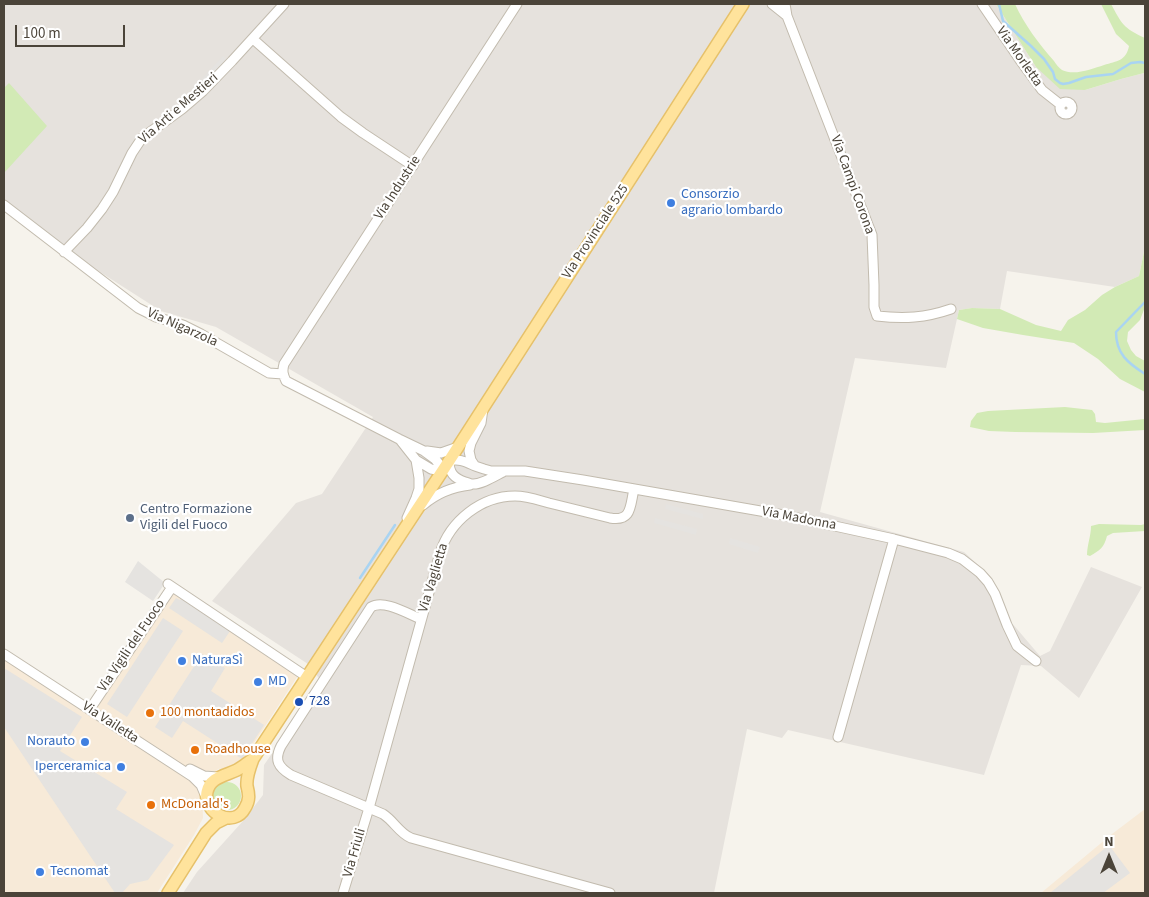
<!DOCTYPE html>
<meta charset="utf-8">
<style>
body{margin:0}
#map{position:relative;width:1149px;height:897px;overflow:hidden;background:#f6f3ec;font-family:"Source Sans 3",sans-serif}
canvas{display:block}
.frame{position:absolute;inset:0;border:5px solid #4b4439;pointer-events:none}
.north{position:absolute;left:1084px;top:832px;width:50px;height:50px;-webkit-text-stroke:4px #fff;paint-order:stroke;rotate:0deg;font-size:14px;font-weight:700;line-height:20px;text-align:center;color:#4b4439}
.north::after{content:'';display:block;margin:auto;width:18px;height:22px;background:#4b4439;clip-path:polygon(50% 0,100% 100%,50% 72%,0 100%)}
.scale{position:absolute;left:15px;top:25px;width:110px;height:22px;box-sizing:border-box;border:2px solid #4b4439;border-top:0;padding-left:6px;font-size:15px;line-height:18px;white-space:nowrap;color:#4b4439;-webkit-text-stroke:4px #fff;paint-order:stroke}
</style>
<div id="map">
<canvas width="1149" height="897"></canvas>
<div class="frame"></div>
<div class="north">N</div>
<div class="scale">100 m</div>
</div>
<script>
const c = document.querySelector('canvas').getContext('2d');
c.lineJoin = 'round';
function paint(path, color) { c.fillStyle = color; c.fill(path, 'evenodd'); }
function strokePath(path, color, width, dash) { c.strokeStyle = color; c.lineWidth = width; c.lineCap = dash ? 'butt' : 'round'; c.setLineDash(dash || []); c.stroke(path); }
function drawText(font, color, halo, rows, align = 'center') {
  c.font = font + ' "Source Sans 3",sans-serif'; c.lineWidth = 4.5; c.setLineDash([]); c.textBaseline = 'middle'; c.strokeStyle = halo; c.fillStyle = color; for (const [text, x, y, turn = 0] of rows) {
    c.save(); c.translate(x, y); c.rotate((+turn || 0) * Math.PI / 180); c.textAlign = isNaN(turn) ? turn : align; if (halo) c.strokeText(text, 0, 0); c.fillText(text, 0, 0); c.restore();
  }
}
const commercial = new Path2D(`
 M173,590L299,674L239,766L218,769L202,788L203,818L194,835L157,893H4V658L93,714Z
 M1145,809V893H1041L1112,834Z`);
const industrial = new Path2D(`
 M4,4H996L1036,67L1085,90L1121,79L1144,73L1145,74V247L1139,276L1115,287L1007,271L1000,309L972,308L959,310L946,368L855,358L820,512L964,552L990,576L1011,622L1040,656L1050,651L1091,567L1142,587L1079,698L1041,666L1021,665L984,775L788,730L782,738L747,729L714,893H183L197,872L243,821L263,795L264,765L322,682L308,664L212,601L296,503L322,494L373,417L216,327L161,311L89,265L34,225L4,199Z`);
const green = new Path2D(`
 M996,4H1015C1024,24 1039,44 1054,61C1056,64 1059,68 1062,70C1074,76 1092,69 1104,65C1117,61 1126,61 1129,46L1116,34L1101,4H1111C1122,24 1123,28 1145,38V74L1144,73L1121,79L1085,90L1060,89L1036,67Z
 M9,83L47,126L4,173V88Z
 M1145,247V307L1140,320L1128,332L1127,341L1131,350L1136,356L1145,361V392L1120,379L1098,359L1074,343L1023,335L983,328L957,319L959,310L972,308L1000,309L1036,325L1061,331L1068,320L1085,310L1102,295L1115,287L1139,276Z
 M1065,407L1092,410L1095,414L1096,422L1105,423L1145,419V430L1093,433L1015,432L989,431L970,427L971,421L977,413L988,411Z
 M1099,524L1141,525L1145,524V531L1113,533L1107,536C1104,548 1100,550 1090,556L1087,555C1087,545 1091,536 1091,526Z
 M213 796a14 14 0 1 1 28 0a14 14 0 1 1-28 0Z`);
const parking = new Path2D(`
 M223,56L227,60L207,83L202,79Z
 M666,504L703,514V519L665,509Z
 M655,518L697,529L696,535L654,523Z
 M730,538L760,547L758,553L729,544Z
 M138,561L165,583L153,601L125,582Z
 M183,596L232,628L222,643L169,608L176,598L180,600Z
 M163,618L183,631L127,717L107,704Z
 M202,654L225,668L211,691L264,725L242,759L183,721L172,738L155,727Z
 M4,668L82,717L60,751L127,792L116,809L174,845L148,880L130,884L122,893H115L4,727Z
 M1109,845L1130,873L1103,893H1050Z`);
const stream = new Path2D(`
 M999,4L1003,21L1031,46L1044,59L1053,72L1055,79L1060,83L1063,84L1069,83L1086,77L1113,74L1131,63L1140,62L1145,63
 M1145,302L1116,332C1116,354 1128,363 1145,374
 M360,578L395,525`);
const minor = new Path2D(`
 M772,4L787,16
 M785,4L787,16L872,235L874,285V307L877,316C904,319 925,318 951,309
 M982,4L1020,60L1042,90L1061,105
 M253,39L341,117L363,133L413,166
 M1060 108a6 6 0 1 1 12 0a6 6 0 1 1-12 0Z
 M4,205L138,308L156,317L183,325L201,334L269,373L283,374
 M64,252L87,228L102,209L113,192L132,153L142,138L182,109L203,91L232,61L284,4
 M483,409L481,423L471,443L469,451L471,460L475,466L484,469L491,471H525L583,480L789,516L894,539L948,553L962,559L980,573L988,582L995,594L1007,625L1017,646L1036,661
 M401,441L416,460L419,478V489L416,498L407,518
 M427,451L441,453L458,447
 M416,460L431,469L442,471
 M475,466C466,462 459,458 449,461C449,473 454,478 465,482C466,482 471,484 472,484C481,485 495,476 503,472
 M442,471L440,465L435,459L424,451L399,439L286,381C283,375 282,371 284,364L517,4
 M423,505C437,493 452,487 470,485
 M168,584L307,677
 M421,619C408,614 384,599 371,607L281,746C274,760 278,767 291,775L383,814C394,821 399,833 411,838L610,893
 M4,654L193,777L201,785L206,797
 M92,706L172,587
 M838,737L894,539
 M190,769L204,776L218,777
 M343,893L369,808L440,553C450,521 481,496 515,496C527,496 538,500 549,503C569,508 589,513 610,518C632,522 630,506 634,489`);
const major = new Path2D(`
 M253,759C247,763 242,767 237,770C225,776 210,777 207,792C203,813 234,829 245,808C250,800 249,794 247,786C246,777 250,767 253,759L449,461L743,4
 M168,893L206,833L216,823L226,818`);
const markers = [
 [671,203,5,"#3f7fe0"],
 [130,518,5,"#5c6f8a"],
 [182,661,5,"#3f7fe0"],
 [258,682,5,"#3f7fe0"],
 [299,702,5,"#1a4fb4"],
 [150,713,5,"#e8710a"],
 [85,742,5,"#3f7fe0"],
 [195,750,5,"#e8710a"],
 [121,767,5,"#3f7fe0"],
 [151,805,5,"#e8710a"],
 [40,872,5,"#3f7fe0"]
];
const streetNames = [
 ["Via Morletta",1019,57,55],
 ["Via Arti e Mestieri",179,109,-41],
 ["Via Campi Corona",852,185,70],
 ["Via Industrie",398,188,-57],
 ["Via Provinciale 525",596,232,-57],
 ["Via Nigarzola",182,328,24],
 ["Via Madonna",799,519,11],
 ["Via Vaglietta",434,578,-73],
 ["Via Vigili del Fuoco",132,646,-56],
 ["Via Vailetta",110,723,33],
 ["Via Friuli",355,853,-74]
];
const shopNames = [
 ["Consorzio",681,195],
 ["agrario lombardo",681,211],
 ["NaturaSì",192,661],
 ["MD",268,682],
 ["Norauto",75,742,"right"],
 ["Iperceramica",111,767,"right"],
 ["Tecnomat",50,872]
];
const serviceNames = [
 ["Centro Formazione",140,510],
 ["Vigili del Fuoco",140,526]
];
const transitNames = [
 ["728",309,702]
];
const foodNames = [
 ["100 montadidos",160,713],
 ["Roadhouse",205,750],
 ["McDonald's",161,805]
];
paint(commercial, '#f7ead8');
paint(industrial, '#e6e2dd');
paint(green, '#d2eab5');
paint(parking, '#e5e3e0');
strokePath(stream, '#a9d4f2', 2.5);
strokePath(minor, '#c2bbae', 11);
strokePath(major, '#e6c16a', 14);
strokePath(minor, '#fff', 9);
strokePath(major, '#ffe39c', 11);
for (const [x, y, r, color] of markers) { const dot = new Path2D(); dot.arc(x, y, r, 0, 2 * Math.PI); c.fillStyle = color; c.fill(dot); strokePath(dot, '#fff', 2); }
drawText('14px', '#4b4439', '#fff', streetNames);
drawText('14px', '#366cbe', '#fff', shopNames, 'left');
drawText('14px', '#4e5e75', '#fff', serviceNames, 'left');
drawText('14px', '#164399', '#fff', transitNames, 'left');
drawText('14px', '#c56008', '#fff', foodNames, 'left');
</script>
